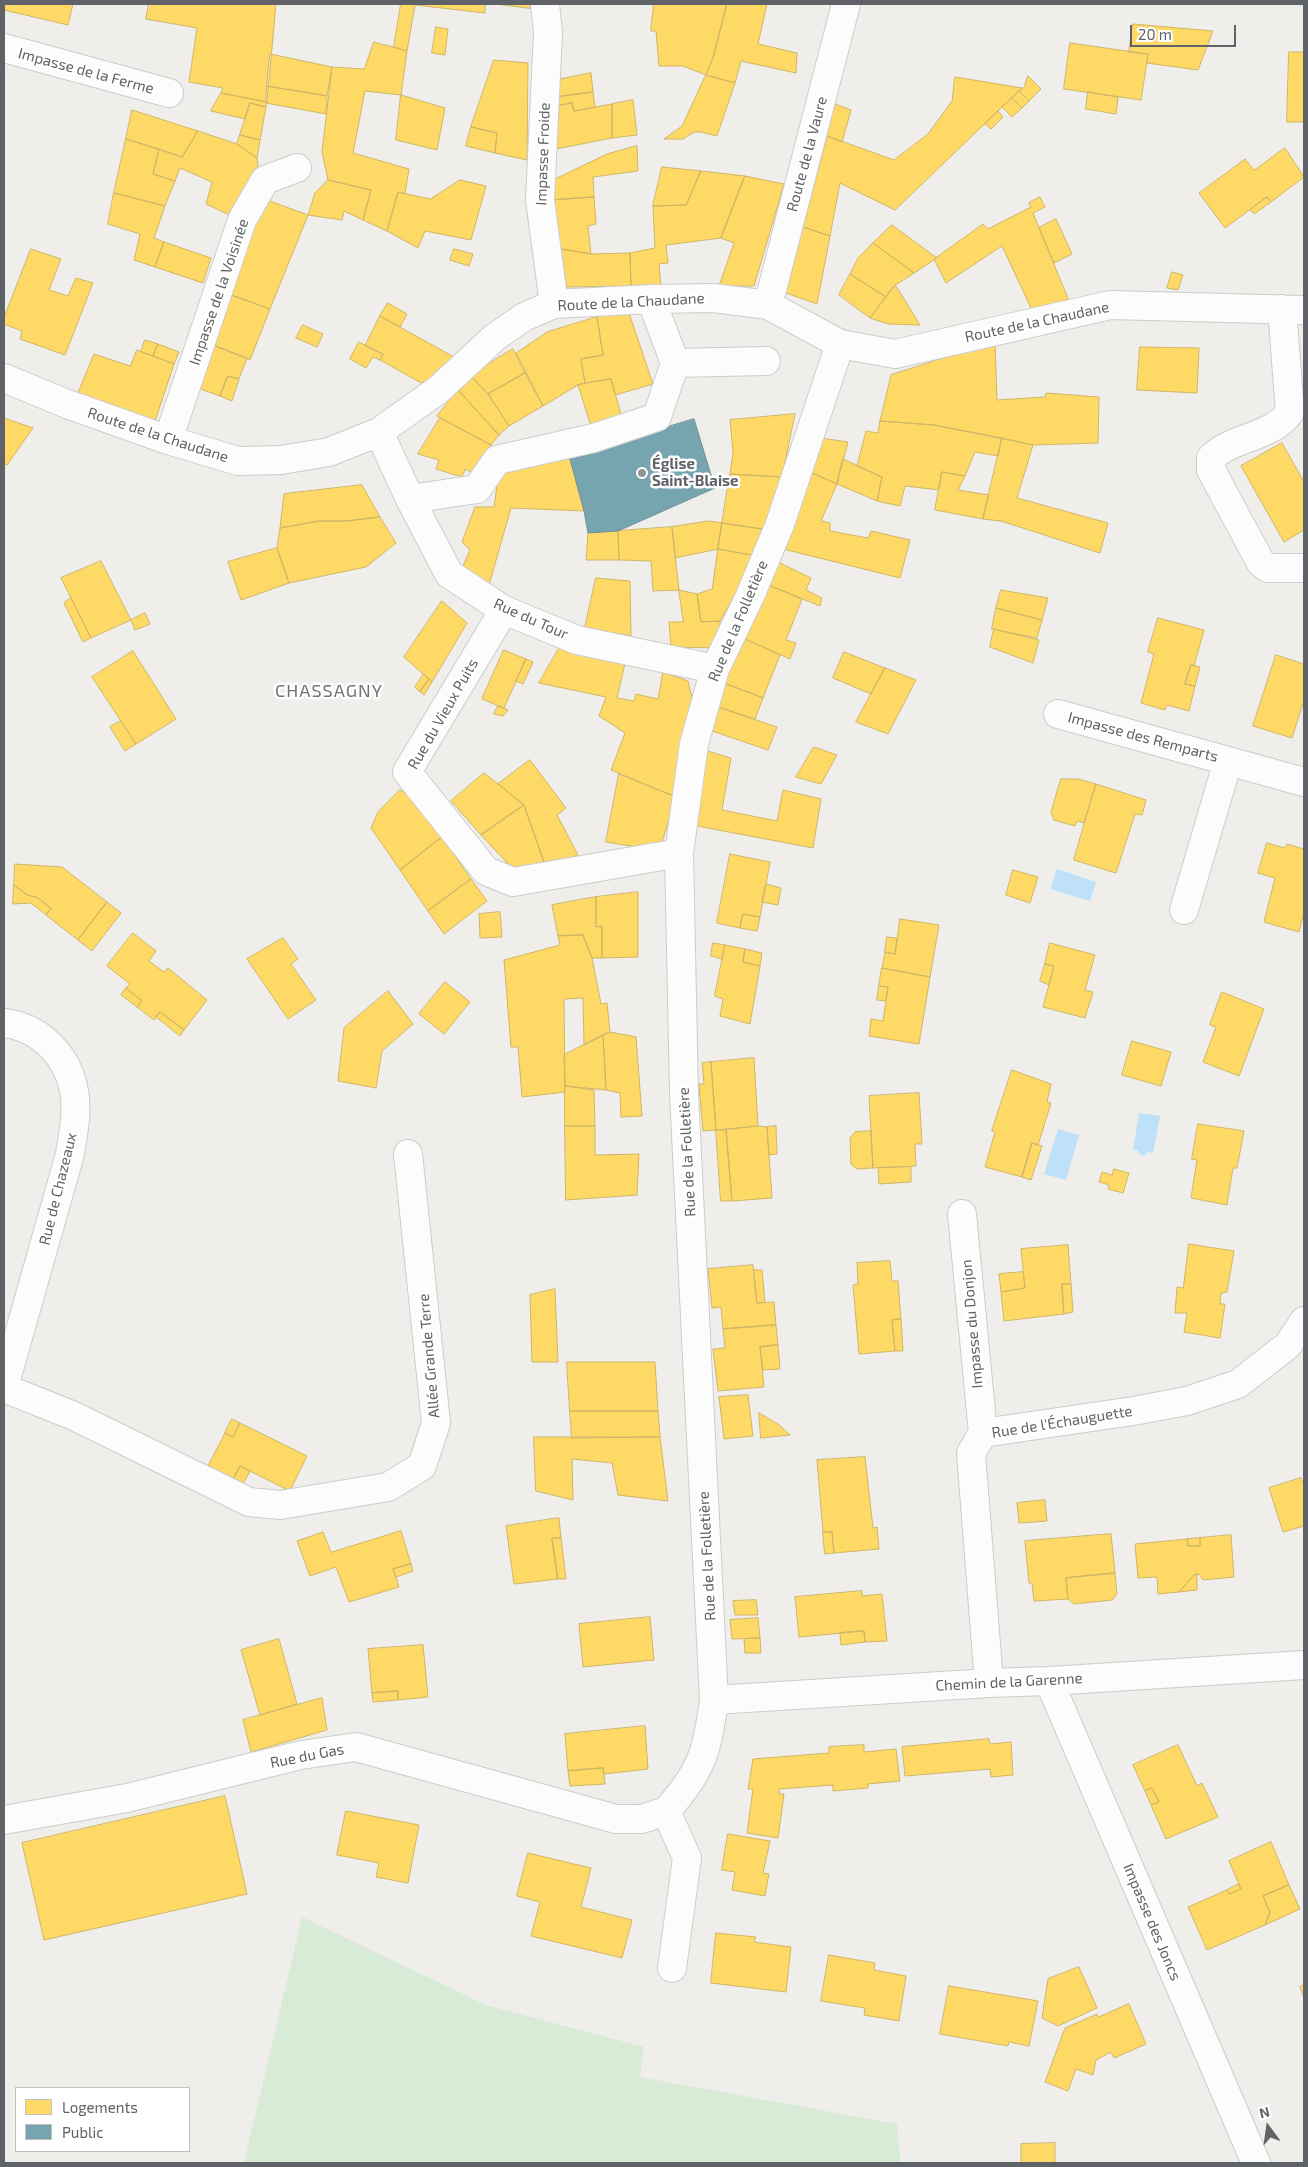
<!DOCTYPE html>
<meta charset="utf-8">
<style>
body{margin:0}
#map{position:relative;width:1308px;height:2167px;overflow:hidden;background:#efeeea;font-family:"Exo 2",sans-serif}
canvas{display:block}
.frame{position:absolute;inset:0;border:5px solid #5f6368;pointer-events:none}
.legend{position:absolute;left:15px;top:2087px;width:175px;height:65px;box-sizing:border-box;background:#fff;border:1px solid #bfc1c3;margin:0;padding:6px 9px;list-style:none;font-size:15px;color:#5f6368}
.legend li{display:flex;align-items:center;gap:10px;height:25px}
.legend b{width:25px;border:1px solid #bfc1c3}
.north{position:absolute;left:1243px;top:2102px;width:50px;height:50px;-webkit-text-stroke:4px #fff;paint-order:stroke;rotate:346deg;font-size:14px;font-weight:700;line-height:20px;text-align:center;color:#5f6368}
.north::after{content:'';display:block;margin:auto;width:18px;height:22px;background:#5f6368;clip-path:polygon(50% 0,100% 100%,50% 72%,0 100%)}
.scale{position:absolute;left:1130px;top:25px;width:106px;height:22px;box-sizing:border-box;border:2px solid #5f6368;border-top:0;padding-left:6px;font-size:15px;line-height:18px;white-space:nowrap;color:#5f6368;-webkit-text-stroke:4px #fff;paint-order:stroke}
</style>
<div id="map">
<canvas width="1308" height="2167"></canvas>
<div class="frame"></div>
<ul class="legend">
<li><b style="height:14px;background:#ffd966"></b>Logements</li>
<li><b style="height:14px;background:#76a5af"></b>Public</li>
</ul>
<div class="north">N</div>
<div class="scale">20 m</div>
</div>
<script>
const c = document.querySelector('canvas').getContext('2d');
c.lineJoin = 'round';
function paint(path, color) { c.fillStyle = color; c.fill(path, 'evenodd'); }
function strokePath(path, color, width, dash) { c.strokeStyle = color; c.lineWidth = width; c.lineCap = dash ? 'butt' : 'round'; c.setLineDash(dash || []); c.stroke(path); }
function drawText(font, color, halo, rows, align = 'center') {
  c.font = font + ' "Exo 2",sans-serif'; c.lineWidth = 5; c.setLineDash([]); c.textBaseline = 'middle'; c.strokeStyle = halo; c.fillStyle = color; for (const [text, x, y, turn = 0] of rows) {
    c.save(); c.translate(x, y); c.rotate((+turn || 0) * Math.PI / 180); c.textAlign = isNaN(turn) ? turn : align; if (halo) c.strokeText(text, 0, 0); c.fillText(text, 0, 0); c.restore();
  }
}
const green = new Path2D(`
 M302,1917L486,2005L644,2047L640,2077L897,2124L901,2163H244Z`);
const water = new Path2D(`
 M1057,869L1096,882L1090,901L1050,889Z
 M1139,1113L1160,1116L1153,1153L1148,1152L1144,1156L1140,1155L1138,1150H1133Z
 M1058,1129L1079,1135L1066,1180L1044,1174Z`);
const homes = new Path2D(`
 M4,4H73L68,25L4,10Z
 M149,4H276L267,102L221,93L223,88L189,82L197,28L146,19Z
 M401,4H485V13L415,5L407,51L394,47Z
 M496,4H530V8Z
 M654,4H727L713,58L706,75L683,66H659L656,31H651Z
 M727,4H767L758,44L797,53L796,73L741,61L735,83L706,75L713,58Z
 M1133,24L1213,31L1198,70L1147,63L1148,54L1129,52Z
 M436,27L448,29L445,55L432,53Z
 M374,42L407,51L401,95L365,91L353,153L409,169L405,194L398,192L387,231L363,220L371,190L328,180L322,152L332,67L364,69Z
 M1070,43L1148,54L1141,100L1064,89Z
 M1289,52H1304V122H1287Z
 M270,54L332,67L327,96L267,86Z
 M494,60L528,63L527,160L495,153L497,133L471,127Z
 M591,73L593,92L557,97V80Z
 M706,75L735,83L717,136L701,132H694L683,139H664L682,126Z
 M1028,76L1041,89L1029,101L1019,91L1024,87Z
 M955,77L1022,88L895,210L840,183L830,236L803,227L827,136L894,160L928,134L952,101Z
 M267,86L327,96L326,114L266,103Z
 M1019,91L1029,101L1022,108L1012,98Z
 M593,92L595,107L574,111L572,103L557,106V97Z
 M1088,92L1118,97L1116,114L1086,109Z
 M221,93L267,102L266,107L250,103L245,119L211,111Z
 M401,95L445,108L437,150L396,140Z
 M1012,98L1022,108L1012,117L1002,107Z
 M633,100L637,135L612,138V104Z
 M250,103L266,107L260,140L240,135Z
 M572,103L574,111L612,104V138L556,149L557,106Z
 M835,104L851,110L842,142L827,136Z
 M132,110L198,131L182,157L126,139Z
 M998,111L1003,117L991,129L985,124Z
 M471,127L497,133L495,153L466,146Z
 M198,131L237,144L257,158L258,166L232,216L206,204L212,182L180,168L175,181L153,174L159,149L182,157Z
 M240,135L260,140L257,158L237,144Z
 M126,139L159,149L153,174L175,181L165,206L114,193Z
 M637,146L638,171L593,177L594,197L553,200V180L607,154Z
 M1285,148L1304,177L1271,202L1267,197L1225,228L1199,193L1245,159L1254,170Z
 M662,167L701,171L686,205L653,206Z
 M701,171L745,176L721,238L666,245L668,263L659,264L661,286H631L630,253L655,248L653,206L686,205Z
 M745,176L784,184L754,286H719L734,243L721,238Z
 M328,180L371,190L363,220L344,211L342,220L308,215L315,193Z
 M460,180L486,186L471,240L425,231L418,248L387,231L398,192L430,199Z
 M114,193L165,206L154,238L164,242L155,267L134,260L140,234L108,224Z
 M594,197L596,224L588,226L591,254L561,249L549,203L553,200Z
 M1040,197L1045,207L1033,213L1069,301L1032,310L1002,246L946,283L934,259L983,224L988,229L1031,207L1029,203Z
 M1267,197L1271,202L1254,214L1250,210Z
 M267,200L308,215L270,309L226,293L249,229Z
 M1056,219L1072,254L1054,263L1039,228Z
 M892,225L937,258L914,273L873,243Z
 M803,227L830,236L817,304L786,293Z
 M164,242L211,258L203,283L155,267Z
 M873,243L914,273L894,286L886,297L850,274L858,258Z
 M31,249L61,259L49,290L68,296L76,278L93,283L65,355L20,339L22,331L4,324V318Z
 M454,249L473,254L469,266L450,260Z
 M561,249L591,254L630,253L631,286L567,287Z
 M1172,272L1183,275L1178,290L1167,288Z
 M850,274L886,297L870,318L839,295Z
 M896,286L920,325L888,324L870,318L890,291Z
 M226,293L270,309L250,360L208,343Z
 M388,303L407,314L400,327L380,316Z
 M629,313L653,384L615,395L611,379L585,383L581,359L603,355L597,317Z
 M380,316L454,357L427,386L414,379L380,360L383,354L365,346Z
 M597,317L603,355L581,359L585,383L578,385L543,406L516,353L547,332Z
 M303,325L323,334L317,347L296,338Z
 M145,340L158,344L153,356L141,352Z
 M359,342L383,354L380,360L373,357L366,368L350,359Z
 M995,342L997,400L1045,397L1046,393L1099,397L1098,443L1033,445L934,425L880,421L891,375Z
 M208,343L247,358L239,379L228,376L220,396L192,386Z
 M158,344L179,352L174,364L153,356Z
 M1140,347L1199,348L1197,393L1137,390Z
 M513,349L525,373L488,394L470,375Z
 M137,350L174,364L155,421L77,395L94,354L130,366Z
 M525,373L543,406L509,426L488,394Z
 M470,375L488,394L509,426L499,435L458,390Z
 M228,376L239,379L232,401L220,396Z
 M611,379L623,421L591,426L578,385Z
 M458,390L499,435L491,445L437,416Z
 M795,414L782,477L730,474L733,452L730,420Z
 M4,418L33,428L7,465L4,464Z
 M440,418L491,445L479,476L465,469L462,477L436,469L439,460L418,454Z
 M880,421L934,425L1002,438L998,456L975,452L965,476L942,472L939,490L905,486L900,506L877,501L882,477L857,466L866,431L878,433Z
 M821,438L848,442L837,484L808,471Z
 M1002,438L1033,445L1017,498L1108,523L1100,553L1001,521L983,519Z
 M1282,443L1304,482V530L1284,542L1241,466Z
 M570,459L584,511L511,508L489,585L463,566L470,550L462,542L475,507H494L499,471Z
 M843,459L882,477L877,501L837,484Z
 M808,471L837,484L821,521L830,523V531L868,538L871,531L910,540L900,578L779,548Z
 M942,472L965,476L958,490L989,495L983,519L935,510Z
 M730,474L782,477L769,530L722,523Z
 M362,485L380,517L347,521H319L280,528L284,494Z
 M380,517L396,543L366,567L289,583L277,548L280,528L319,521H347Z
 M709,521L722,523L718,549L675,558L672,527Z
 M722,523L769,530L757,556L718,549Z
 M672,527L679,590L653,591L651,561L619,560L618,531Z
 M618,531L619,560H586L588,533Z
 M277,548L289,583L241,600L228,562Z
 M718,549L757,556L720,621L701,622L697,594L712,589Z
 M774,560L811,578L806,590L822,598L820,606L766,584Z
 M101,561L131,620L91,638L61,578Z
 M596,578L630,581L631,636L585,628Z
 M766,584L802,599L786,640L796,643L790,659L743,638Z
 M679,590L697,594L701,622L720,621L719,648L671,647L669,622H683Z
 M1001,590L1048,598L1042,620L996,608Z
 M71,598L91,638L83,642L64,603Z
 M442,601L467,623L432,682L404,657Z
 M996,608L1042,620L1037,638L992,629Z
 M145,613L150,624L135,630L131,620Z
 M1158,618L1204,630L1194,666L1191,665L1185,684L1195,686L1189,711L1167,705L1165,710L1141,703L1154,654L1148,652Z
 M994,629L1039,640L1033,663L990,647Z
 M743,638L780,655L763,698L724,683Z
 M561,645L626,659L617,698L634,701L636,694L658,699L663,672L688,681L695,710L676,797L611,770L625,733L599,716L606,697L539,683Z
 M504,650L526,659L504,708L482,699Z
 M133,651L176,719L136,744L92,677Z
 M844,652L885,668L871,694L833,678Z
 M1276,655L1304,664V700L1292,738L1253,726Z
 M526,659L533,662L523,684L516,681Z
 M1191,665L1200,667L1195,686L1185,684Z
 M885,668L916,680L888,734L856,722Z
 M424,674L429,679L420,692L415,687Z
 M429,679L432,682L424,695L420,692Z
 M724,683L763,698L755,719L715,706Z
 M498,706L508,710L503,716L494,714Z
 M715,706L777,727L768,750L709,730Z
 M121,721L136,744L125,751L110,727Z
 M814,747L837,755L821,784L796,777Z
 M704,750L731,758L722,810L777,821L783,790L821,799L813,848L692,825Z
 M530,760L566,808L557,815L578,855L546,868L524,805L498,784Z
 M484,773L524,805L481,835L451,801Z
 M619,774L676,797L661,845L649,849L606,842Z
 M1061,779H1078L1096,784L1084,823L1077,821L1075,826L1054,820L1051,813Z
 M1096,784L1146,800L1142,815L1135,814L1116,873L1074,860Z
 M400,790L415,798L442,837L400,870L371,828L378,812Z
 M524,805L546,868L526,872L509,865L481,835Z
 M442,837L471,879L428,911L400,870Z
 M1267,843L1285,848L1287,844L1304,849V912L1299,932L1264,922L1275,878L1258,873Z
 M730,854L770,862L760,917L743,914L740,928L717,923Z
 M15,864L62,867L107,902L78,940L46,915L51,908L36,897L27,895L14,885Z
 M1013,870L1038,877L1030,903L1006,895Z
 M471,879L487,901L444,934L428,911Z
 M766,884L781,888L778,905L762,902Z
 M14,885L27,895L36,897L51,908L46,915L31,903L13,904Z
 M638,892V957L602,958V926L596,927V897Z
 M596,897V927L602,926V958H592L583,935L558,936L552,905Z
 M107,902L121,913L92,951L78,940Z
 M500,912L502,937L480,938L479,914Z
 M743,914L760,917L757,931L740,928Z
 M900,919L939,925L930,977L882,968L885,952L895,954Z
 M133,933L156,951L149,961L164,972L168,968L207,1000L184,1030L160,1012L154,1020L137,1007L142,1001L126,988L130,984L107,966Z
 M583,935L592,958L601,1004L607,1003L610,1032L584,1045L583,998L564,999L565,1092L522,1097L518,1047H511L504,960L560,945L558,936Z
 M887,937L897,938L895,954L885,952Z
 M283,938L298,959L291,964L316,1000L288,1019L247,959Z
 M713,943L725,945L722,959L711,956Z
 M1050,943L1095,955L1085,990L1093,992L1085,1018L1043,1007L1054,966L1045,964Z
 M725,945L745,949L743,962L760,966L750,1024L720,1016L723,999L715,996Z
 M745,949L762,953L760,966L743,962Z
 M1045,964L1054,966L1049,985L1040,981Z
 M882,968L930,977L919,1044L869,1036L871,1019L883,1021L888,987L879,986Z
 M445,982L470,1002L444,1034L419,1014Z
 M879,986L888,987L886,1001L877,1000Z
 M126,988L142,1001L137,1007L121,995Z
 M388,991L413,1024L382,1051L376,1088L338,1081L344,1028Z
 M1222,992L1264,1009L1239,1076L1203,1062L1216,1027L1210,1025Z
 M160,1012L184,1030L180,1036L156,1017Z
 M610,1032L636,1037L642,1116L621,1117L620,1093L606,1090L603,1035Z
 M603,1035L606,1090L565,1086L564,1055Z
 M1132,1041L1171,1052L1161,1086L1122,1075Z
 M754,1058L758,1126L716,1130L711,1062Z
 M711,1062L716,1130L703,1131L699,1084H704L702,1063Z
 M1012,1070L1051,1084L1047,1102L1051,1103L1038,1145L1032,1143L1022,1177L985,1167L995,1132L992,1131Z
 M565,1086L594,1090L595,1126H565Z
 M919,1093L922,1144H915L916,1166L873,1168L869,1096Z
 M1198,1124L1244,1131L1237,1168H1233L1227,1205L1191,1198L1197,1160L1192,1159Z
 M565,1126H595V1155L639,1154L637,1195L566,1200Z
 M758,1126L767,1127L772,1198L732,1201L726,1130Z
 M776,1126L777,1154L769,1155L767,1127Z
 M716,1130H726L732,1201H721Z
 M871,1131L873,1168L857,1169L851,1164L850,1138L855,1132Z
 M1032,1143L1042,1146L1031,1180L1022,1177Z
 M911,1167V1182L879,1184L878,1168Z
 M1114,1169L1129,1173L1123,1193L1108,1189L1109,1185L1099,1182L1102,1172L1112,1175Z
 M1189,1244L1234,1251L1227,1292L1221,1293L1220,1304H1225L1220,1338L1184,1332L1187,1313H1175L1177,1287L1183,1288Z
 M1068,1245L1071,1284H1062L1064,1314L1004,1321L1001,1292L1025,1288L1021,1249Z
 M890,1261L892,1281H898L901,1319L892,1320L895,1351L859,1354L853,1285L858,1284L857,1263Z
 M753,1265L757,1303L774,1302L776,1325L723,1329L721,1307L712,1308L708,1269Z
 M754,1270H762L765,1302L757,1303Z
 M1023,1272L1025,1288L1001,1292L999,1274Z
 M1062,1284H1071L1073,1312L1064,1314Z
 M555,1289L558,1362H532L530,1295Z
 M901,1319L903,1351H895L892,1320Z
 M776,1325L778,1345L760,1347L764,1387L718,1391L713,1349L725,1348L723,1329Z
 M778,1345L780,1369L763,1370L760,1347Z
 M567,1362H655L658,1411H570Z
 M748,1395L753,1436L724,1439L719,1397Z
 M570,1411H658L660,1437L572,1438Z
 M759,1413L778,1424L790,1435L761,1438Z
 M232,1419L240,1423L233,1437L225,1433Z
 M240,1423L307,1456L290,1491L240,1466L233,1480L208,1466L225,1433L233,1437Z
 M534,1437H660L668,1501L618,1495L612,1463L572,1459L573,1500L536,1491Z
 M865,1457L873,1528L877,1527L879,1549L834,1553L832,1532H823L817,1460Z
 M240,1466L250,1471L243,1484L233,1480Z
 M1301,1478L1304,1485V1526L1283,1532L1269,1488Z
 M1045,1500L1047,1521L1019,1523L1017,1503Z
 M559,1518L561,1538H552L558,1579L514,1584L506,1526Z
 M401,1531L411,1564L393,1569L399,1587L349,1602L336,1567L310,1576L297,1541L323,1532L331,1552Z
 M823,1532H832L834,1553L825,1554Z
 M1111,1534L1115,1573L1066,1578L1068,1599L1034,1601L1032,1583H1029L1025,1541Z
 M1231,1535L1234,1577L1203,1580L1199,1574L1194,1575L1179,1592L1158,1594L1157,1577L1138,1578L1135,1544L1187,1539L1188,1546H1200V1538Z
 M552,1538H561L566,1579H558Z
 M1200,1538V1546H1188L1187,1539Z
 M411,1564L413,1571L396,1577L393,1569Z
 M1115,1573L1117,1594L1112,1600L1074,1604L1068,1599L1066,1578Z
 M1197,1574V1590L1179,1592L1194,1575Z
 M862,1591V1596L882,1594L887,1641L865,1642L864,1631L799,1637L795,1597Z
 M756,1600L758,1615H735L733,1601Z
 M650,1617L654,1660L583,1667L579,1624Z
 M758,1618L760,1638L732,1639L730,1620Z
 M864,1631L865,1642L841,1645L840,1633Z
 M760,1638L761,1653H745L744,1639Z
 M279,1639L297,1704L260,1715L241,1650Z
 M423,1645L428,1697L398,1700V1691L372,1693L368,1649Z
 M398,1691V1700L373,1702L372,1693Z
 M322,1698L327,1730L251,1752L243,1720Z
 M645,1726L648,1769L604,1774L603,1768L568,1771L565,1734Z
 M989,1739L990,1744L1011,1742L1013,1775L991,1777L990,1769L905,1776L902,1747Z
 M864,1745V1752L896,1749L900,1781L868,1784V1788L833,1791V1785L779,1789V1794H784L778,1838L747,1833L753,1789H748L753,1759L829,1753V1747Z
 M1178,1745L1197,1786L1202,1783L1218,1817L1166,1839L1151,1805L1159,1802L1152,1788L1145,1791L1133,1765Z
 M603,1768L605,1784L570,1786L568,1771Z
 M1152,1788L1159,1802L1151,1805L1145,1791Z
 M225,1796L247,1894L44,1940L22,1843Z
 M346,1811L419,1825L408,1883L376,1877L379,1863L337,1855Z
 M728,1834L770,1841L763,1873L769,1874L765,1896L732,1890L735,1872L722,1870Z
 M1271,1842L1289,1885L1263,1896L1270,1912L1265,1925L1207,1950L1188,1907L1227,1890L1229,1894L1241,1889L1229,1861Z
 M528,1853L591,1868L581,1907L632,1920L622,1958L531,1936L540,1902L517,1896Z
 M1239,1884L1241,1889L1229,1894L1227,1890Z
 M1289,1885L1300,1909L1265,1925L1270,1912L1263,1896Z
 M716,1933L756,1937L754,1942L791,1947L786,1992L711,1983Z
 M829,1955L875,1963L874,1970L906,1976L899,2021L864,2015L865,2008L821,2001Z
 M1079,1967L1097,2008L1058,2026L1042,2018L1048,1979Z
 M1304,1985V1998L1300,1987Z
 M949,1986L1038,2001L1029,2046L1009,2042L1008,2046L940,2034Z
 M1129,2004L1146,2044L1114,2058L1111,2052L1096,2060L1093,2075L1076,2069L1068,2091L1045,2082L1065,2028L1097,2014L1098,2017Z
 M1055,2143V2163H1021V2144Z`);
const public = new Path2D(`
 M694,419L715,488L618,531L588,533L584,511L570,459L593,454L592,450Z`);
const minor = new Path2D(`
 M545,4L548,33L540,200L554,304
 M4,48L169,93
 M651,299L675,363L766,361
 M768,305L846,4
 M1282,309L1290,412C1272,438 1233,436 1211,458V470L1261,563L1268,568H1304
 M4,378L67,404L168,440L238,461L281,460L329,452L379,432L438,390L495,337L524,317L554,304L651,299L714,298L768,305L840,344L895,354L1110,305L1304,310
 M379,432L410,499L449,574L504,610L577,640L715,669
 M168,440L242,220L265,180L297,168
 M410,499L477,489L497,460L594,438L657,417L675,363
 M504,610L407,772L486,871L513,882L679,853
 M1058,714L1304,782
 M1184,910L1228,761
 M4,1023C40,1027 68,1056 74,1091C78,1112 73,1133 70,1154L4,1387
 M962,1214L983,1433
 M4,1388L74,1416L249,1502L280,1505L388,1487L422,1466L436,1423L408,1154
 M1049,1681L1256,2163
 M989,1683L971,1453L983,1433L1133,1411L1187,1401L1238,1384L1288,1345L1304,1321
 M714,1700L989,1683L1049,1681L1304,1665
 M4,1820L127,1798L301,1755L356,1747L616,1819H642L666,1811
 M672,1968L687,1858L666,1811C702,1771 707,1752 714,1700L684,1094L679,853L694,744L715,669L750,596L780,524L840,344`);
const markers = [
 [642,473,5,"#919496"]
];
const streetNames = [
 ["Impasse de la Ferme",86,71,15],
 ["Impasse Froide",543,154,-88],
 ["Route de la Vaure",807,154,-75],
 ["Impasse de la Voisinée",219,292,-71],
 ["Route de la Chaudane",631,302,-3],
 ["Route de la Chaudane",1037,322,-12],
 ["Route de la Chaudane",158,435,18],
 ["Rue du Tour",531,619,24],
 ["Rue de la Folletière",738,621,-67],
 ["Rue du Vieux Puits",443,714,-60],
 ["Impasse des Remparts",1143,737,15],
 ["Rue de la Folletière",687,1152,-93],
 ["Rue de Chazeaux",58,1189,-76],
 ["Impasse du Donjon",972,1324,-95],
 ["Allée Grande Terre",429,1356,-95],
 ["Rue de l'Échauguette",1062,1422,-9],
 ["Rue de la Folletière",707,1556,-93],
 ["Chemin de la Garenne",1009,1682,-3],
 ["Rue du Gas",307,1756,-11],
 ["Impasse des Joncs",1152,1922,67]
];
const poiNames = [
 ["Église",652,464],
 ["Saint-Blaise",652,481]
];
const quarterNames = [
 ["CHASSAGNY",329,691]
];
paint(green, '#d8ebd6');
paint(water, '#bfe0f9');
paint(homes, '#ffd966');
strokePath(homes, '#cfb667', 1);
paint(public, '#76a5af');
strokePath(public, '#6f919a', 1);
strokePath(minor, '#cbcccc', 30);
strokePath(minor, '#fdfcfc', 28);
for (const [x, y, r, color] of markers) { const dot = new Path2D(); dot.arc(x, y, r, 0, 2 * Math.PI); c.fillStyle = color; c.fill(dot); strokePath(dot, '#fff', 2); }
drawText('15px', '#5f6368', '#fff', streetNames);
drawText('bold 15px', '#5f6368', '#fff', poiNames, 'left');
c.letterSpacing = '1px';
drawText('18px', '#70757a', '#fff', quarterNames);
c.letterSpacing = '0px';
</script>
